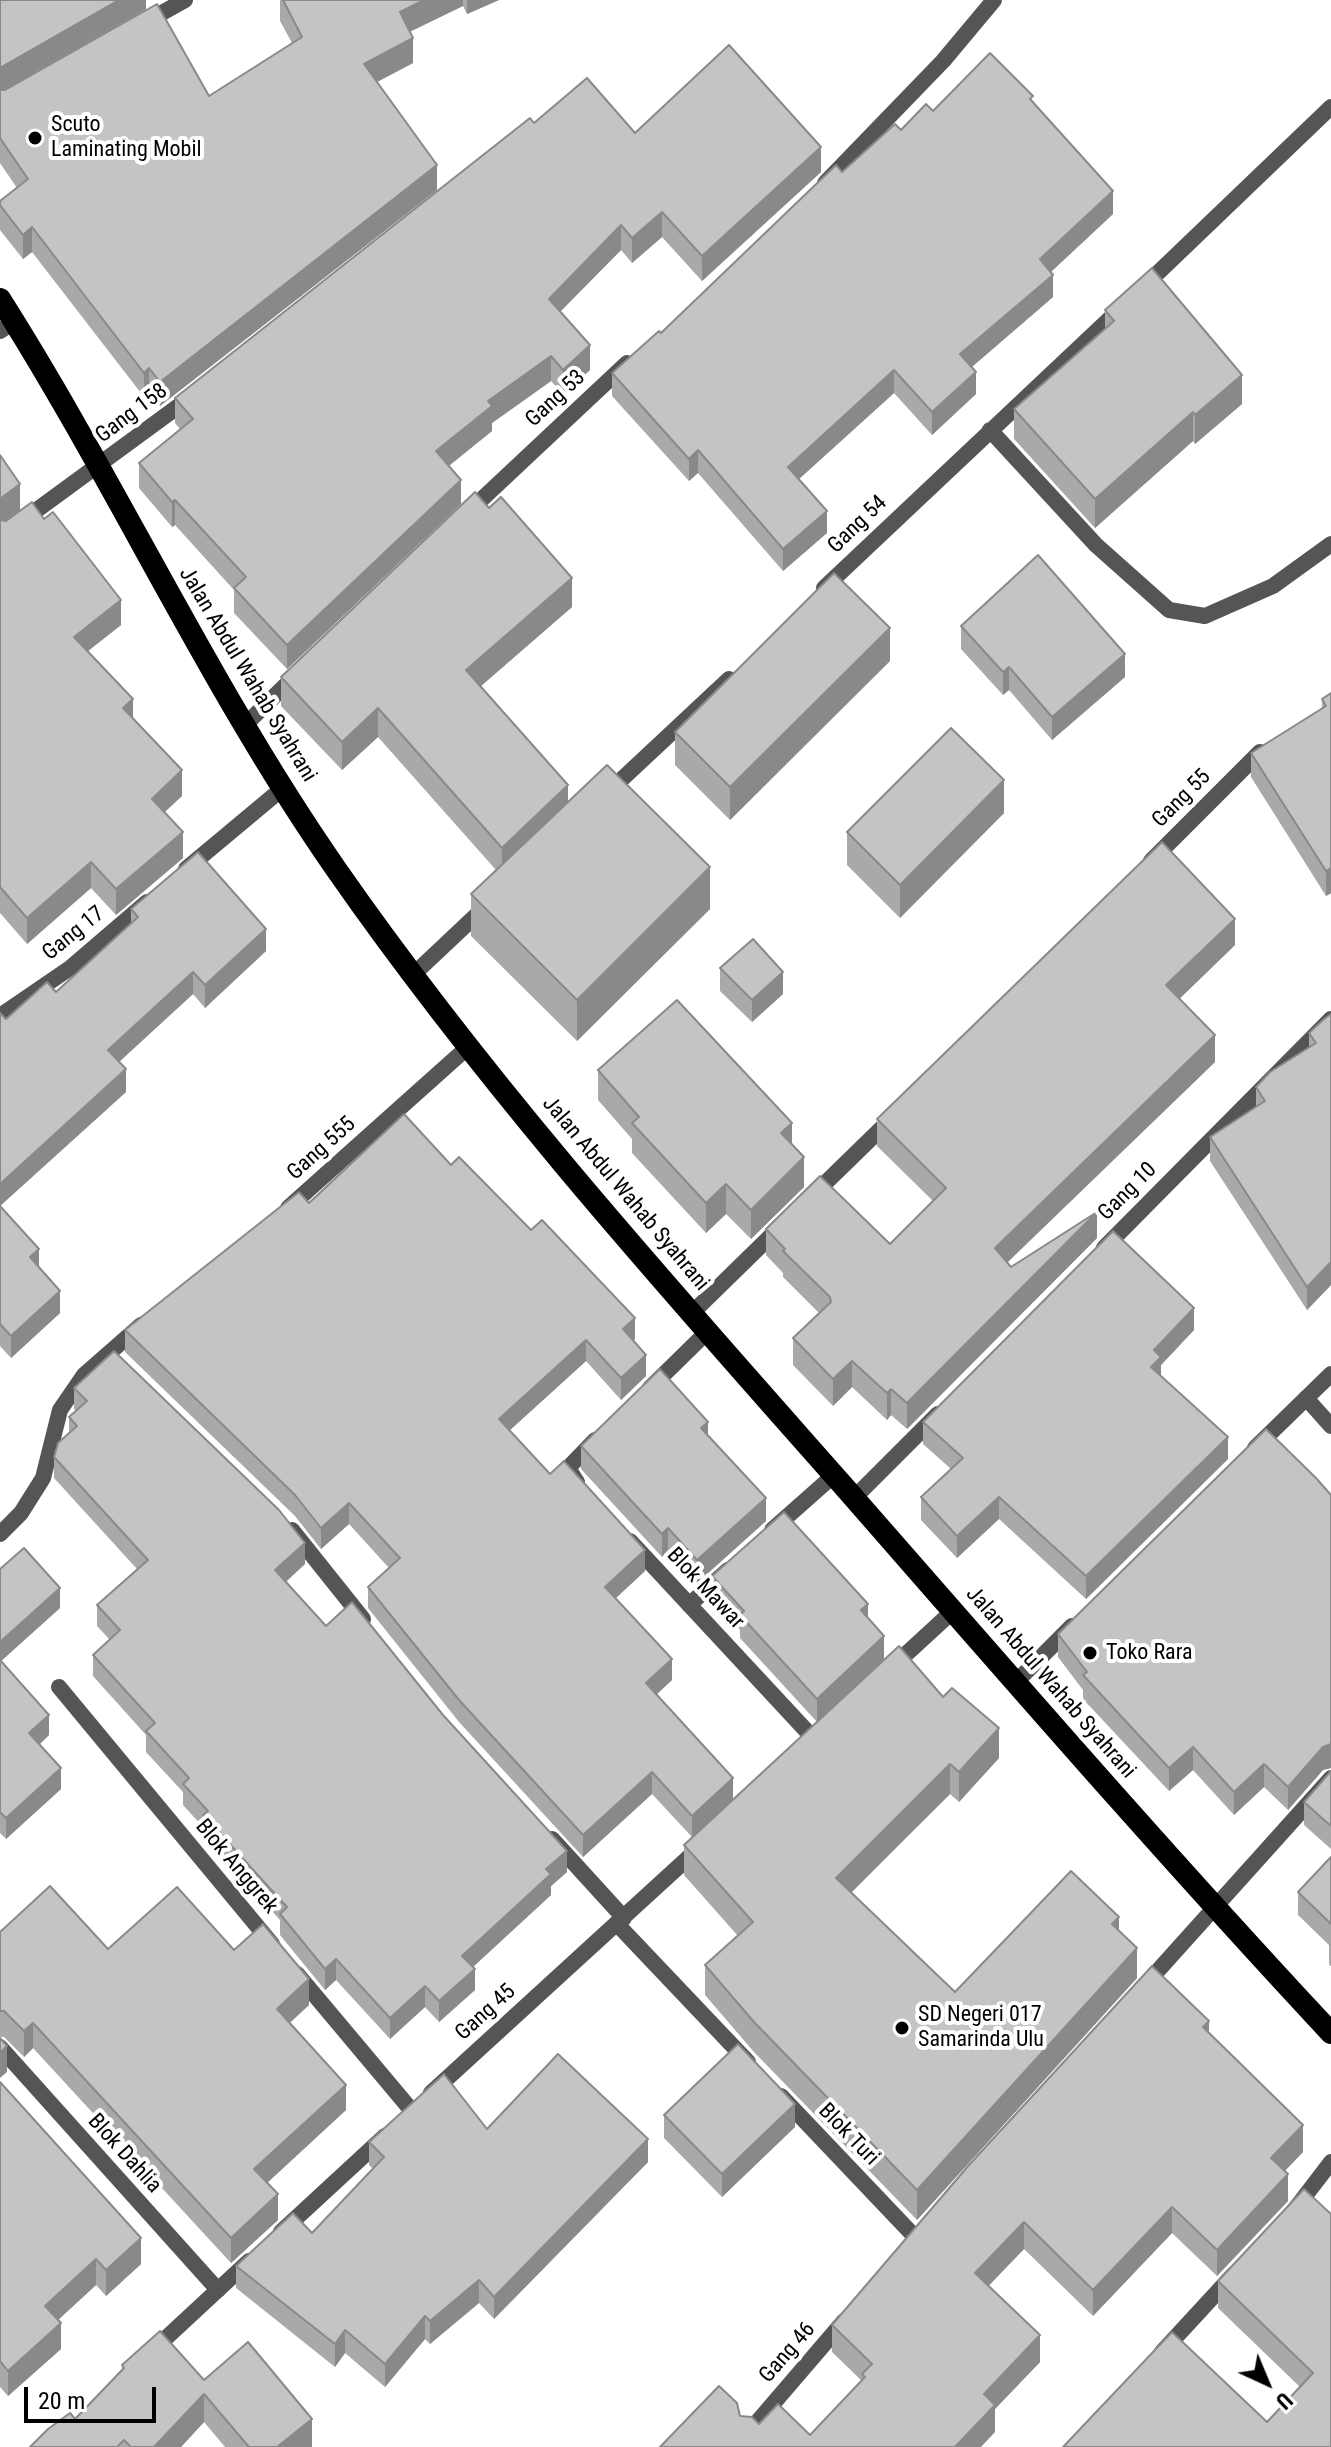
<!DOCTYPE html>
<style>
body{margin:0}
#map{position:relative;width:1331px;height:2447px;overflow:hidden;background:#fff;font-family:"Roboto Condensed",sans-serif}
canvas{display:block}
.north{position:absolute;left:1227px;top:2343px;width:80px;height:80px;-webkit-text-stroke:6px #fff;paint-order:stroke;rotate:136deg;font-size:22px;font-weight:700;line-height:32px;text-align:center;color:#000}
.north::after{content:'';display:block;margin:auto;width:28px;height:36px;background:#000;clip-path:polygon(50% 0,100% 100%,50% 72%,0 100%)}
.scale{position:absolute;left:24px;top:2387px;width:132px;height:36px;box-sizing:border-box;border:4px solid #000;border-top:0;padding-left:10px;font-size:24px;line-height:28px;white-space:nowrap;color:#000;-webkit-text-stroke:6px #fff;paint-order:stroke}
</style>
<div id="map">
<canvas width="1331" height="2447"></canvas>
<div class="north">U</div>
<div class="scale">20 m</div>
</div>
<script>
const c = document.querySelector('canvas').getContext('2d');
c.lineJoin = 'round';
function strokePath(path, color, width, dash) { c.strokeStyle = color; c.lineWidth = width; c.lineCap = dash ? 'butt' : 'round'; c.setLineDash(dash || []); c.stroke(path); }
function paint(path, color) { c.fillStyle = color; c.fill(path, 'evenodd'); }
function drawText(font, color, halo, rows, align = 'center') {
  c.font = font + ' "Roboto Condensed",sans-serif'; c.lineWidth = 8; c.setLineDash([]); c.textBaseline = 'middle'; c.strokeStyle = halo; c.fillStyle = color; for (const [text, x, y, turn = 0] of rows) {
    c.save(); c.translate(x, y); c.rotate((+turn || 0) * Math.PI / 180); c.textAlign = isNaN(turn) ? turn : align; if (halo) c.strokeText(text, 0, 0); c.fillText(text, 0, 0); c.restore();
  }
}
const minor = new Path2D(`
 M144,23L185,0
 M825,183L943,61L994,0
 M1141,289L1331,107
 M0,331L14,322
 M990,430L1096,545L1169,610L1205,616L1273,586L1331,544
 M466,514L627,363
 M0,537L191,397
 M824,588L1121,308
 M245,725L295,676
 M606,794L729,679
 M1151,861L1260,752
 M186,869L283,788
 M415,973L486,906
 M0,1016L70,968L147,902
 M812,1196L890,1120
 M288,1208L468,1047
 M1104,1248L1331,1019
 M691,1314L781,1226
 M650,1388L706,1333
 M1306,1398L1331,1426
 M1255,1448L1331,1374
 M577,1482L568,1468L595,1440
 M854,1498L938,1414
 M292,1530L363,1619
 M772,1530L834,1475
 M0,1534L21,1513L43,1478L60,1410L84,1375L141,1325
 M630,1541L814,1739
 M689,1605L728,1570
 M892,1667L953,1611
 M1015,1683L1072,1626
 M59,1687L272,1944
 M552,1839L624,1918
 M617,1924L748,2062
 M297,1974L412,2111
 M1145,1985L1331,1778
 M0,2047L218,2290
 M431,2093L700,1847
 M781,2096L916,2238
 M1295,2209L1331,2162
 M281,2232L385,2136
 M152,2351L249,2261
 M1162,2352L1233,2275
 M747,2434L844,2321`);
const trunk = new Path2D(`
 M0,299C118,485 210,688 336,869C487,1086 665,1284 840,1482C1002,1667 1163,1853 1331,2033`);
const wall = new Path2D(`
 M0,0H146V9L209,96L292,43L280,21V0H499L467,14L463,6L410,32L413,63L376,82L437,190L160,406L149,393L144,397L32,252L23,259L0,230V201L17,188L0,163Z
 M1033,102L1113,214L1051,272L1053,297L972,367L976,394L932,435L894,393L799,479L827,533L783,571L698,473L689,481L612,396V373L661,333L842,172L901,130L933,111Z
 M534,123L635,133L821,172L702,281L662,237L632,263L621,250L560,312L590,370L563,394L551,381L492,423V431L449,466L461,504L287,669L234,613V590L175,525L172,527L139,488V463L180,429L175,423V398Z
 M1105,310L1242,404L1195,444L1193,441L1095,528L1014,439V409L1105,329Z
 M0,455L20,510L5,521L121,625L88,651L133,718L182,796L164,812L183,858L116,915L91,888L27,944L0,913Z
 M572,607L481,686L568,802L710,909L577,1041L471,936V894L496,870L378,737L342,770L281,706V677Z
 M961,626L1125,677L1052,740L1009,690L1003,695L961,649Z
 M890,661L730,820L675,765V732Z
 M1331,693V893L1326,896L1251,777V753L1322,709V699Z
 M1004,813L900,918L847,865V832Z
 M131,909L266,951L205,1008L193,994L119,1062L126,1092L0,1206L39,1268L60,1313L11,1358L0,1346V1013L6,1019L56,992L131,923Z
 M1235,945L1179,999L1215,1062L1007,1263L1011,1267L1097,1238L907,1429L891,1415L887,1420L852,1387L833,1406L793,1365V1338L819,1313L783,1277V1273L766,1255V1229L890,1244L933,1201L877,1146V1119Z
 M720,968L783,994L752,1022L720,991Z
 M1331,1014V1285L1307,1310L1210,1161V1137L1256,1107V1087L1309,1047V1033Z
 M598,1070L792,1143L804,1187L751,1239L726,1214L706,1233L632,1153V1139L598,1100Z
 M451,1165L635,1339L633,1341L646,1376L621,1400L586,1361L509,1431L550,1474L645,1571L616,1598L672,1680L657,1694L733,1799L817,1722L740,1638V1630L712,1599V1576L868,1617L884,1659L943,1697L999,1758L959,1802L950,1794L851,1892L955,1992L1119,1931L1137,1978L917,2220L754,2052L705,1995V1965L738,1936L684,1875V1845L692,1837L652,1794L583,1857L459,1722L368,1608V1587L389,1568L349,1524L321,1549L295,1516L125,1352V1330L309,1203Z
 M1194,1330L1161,1365V1377L1228,1459L1086,1599L999,1519L957,1558L921,1520V1497L951,1469L923,1444V1422Z
 M74,1388L305,1564L286,1582L326,1626L567,1872L551,1886V1895L473,1967L475,1990L439,2022L425,2007L390,2039L336,1980L325,1990L280,1935V1920L203,1836V1827L183,1805V1792L146,1752V1735L93,1676V1655L110,1640L97,1626V1605L137,1569L54,1478V1457L69,1433V1417L76,1411L74,1409Z
 M708,1436L766,1521L697,1583L668,1550L662,1557L581,1469V1446Z
 M1331,1495V1768L1323,1770L1288,1810L1264,1787L1234,1815L1193,1770L1169,1791L1083,1699V1690L1058,1657V1634Z
 M0,1569L60,1608L1,1661L49,1735L40,1744L61,1789L6,1839L0,1833Z
 M1331,1771V1849L1304,1825V1802Z
 M1331,1857V1966L1329,1965V1945L1298,1915V1892Z
 M0,1932L108,1949L234,1950L309,2005L290,2023L346,2110L267,2183L278,2220L231,2263L33,2048L24,2057L4,2037H0Z
 M1209,2034L1303,2152L1285,2171L1288,2201L1217,2276L1172,2233L1093,2316L1024,2249L988,2286L1040,2362L995,2409V2432L660,2447L740,2416L759,2424L810,2435L862,2381L832,2352V2325Z
 M0,2082L141,2264L106,2296L96,2285L58,2320L61,2349L8,2396L0,2387Z
 M664,2115L795,2127L722,2197L664,2138Z
 M487,2129L648,2162L494,2319L479,2303L430,2344L425,2339L385,2387L345,2353L335,2367L236,2288V2266L312,2233L373,2169L369,2165V2142Z
 M1331,2214V2447L1267,2422L1300,2387L1218,2308V2281Z
 M122,2365L204,2380L312,2447H225L204,2422L181,2447H30L75,2419L122,2370Z`);
const shadedWall = new Path2D(`
 M119,0H146V9L0,92V68Z
 M424,0H463V6L400,36V12Z
 M467,0H499L467,14Z
 M413,38V63L364,89V64Z
 M821,147V172L702,281V256Z
 M437,165V190L160,406V382Z
 M1113,191V214L1040,282V259Z
 M662,212V237L632,263V238Z
 M621,225V250L549,323V299Z
 M32,227V252L23,259V235Z
 M1053,275V297L960,377V354Z
 M590,345V370L563,394V370Z
 M551,356V381L492,423V431L436,476V451L488,401Z
 M149,368V393L144,397V373Z
 M894,370V393L788,489V467Z
 M976,372V394L932,435V412Z
 M1242,375V404L1195,444V415Z
 M1193,412V441L1095,528V499Z
 M698,450V473L689,481V459Z
 M461,480V504L287,669V645Z
 M20,484V510L0,524V499Z
 M175,500V525L172,527V502Z
 M827,511V533L783,571V549Z
 M572,578V607L466,699V670Z
 M121,600V625L74,662V637Z
 M890,628V661L730,820V787Z
 M1125,654V677L1052,740V717Z
 M1009,667V690L1003,695V672Z
 M133,699V724L123,708Z
 M378,708V737L342,770V742Z
 M182,770V796L152,824V799Z
 M1004,780V813L900,918V885Z
 M568,785V814L502,876V848Z
 M183,832V858L116,915V889Z
 M91,862V888L27,944V918Z
 M710,867V909L577,1041V1000Z
 M1331,868V893L1326,896V871Z
 M1235,919V945L1166,1012V985Z
 M266,929V951L205,1008V985Z
 M193,972V994L108,1072V1050Z
 M783,972V994L752,1022V1000Z
 M1215,1035V1062L995,1274V1248Z
 M126,1069V1092L0,1206V1184Z
 M792,1123V1153L781,1133Z
 M804,1157V1187L751,1239V1210Z
 M726,1184V1214L706,1233V1203Z
 M1097,1212V1238L907,1429V1403Z
 M39,1249V1272L30,1257Z
 M1331,1262V1285L1307,1310V1287Z
 M60,1291V1313L11,1358V1336Z
 M1194,1308V1330L1161,1365V1379L1151,1367L1154,1350Z
 M635,1318V1339L623,1350V1329Z
 M586,1340V1361L499,1440V1419Z
 M646,1355V1376L621,1400V1378Z
 M852,1361V1387L833,1406V1379Z
 M891,1389V1415L887,1420V1393Z
 M708,1422V1445L701,1428Z
 M1228,1437V1459L1086,1599V1576Z
 M999,1497V1519L957,1558V1536Z
 M766,1498V1521L697,1583V1560Z
 M349,1503V1524L321,1549V1528Z
 M668,1528V1550L662,1557V1534Z
 M305,1543V1564L275,1591V1570Z
 M645,1550V1571L605,1608V1587Z
 M60,1588V1608L0,1662V1642Z
 M868,1604V1627L861,1610Z
 M884,1636V1659L817,1722V1699Z
 M672,1659V1680L646,1704V1683Z
 M49,1715V1735L29,1754V1733Z
 M999,1728V1758L959,1802V1772Z
 M1331,1744V1768L1323,1770L1288,1810V1787L1323,1747Z
 M1193,1747V1770L1169,1791V1768Z
 M950,1764V1794L836,1908V1878Z
 M1264,1764V1787L1234,1815V1792Z
 M61,1768V1789L6,1839V1818Z
 M652,1772V1794L583,1857V1835Z
 M733,1778V1799L692,1837V1816Z
 M567,1851V1872L551,1886V1895L462,1977V1956L546,1869Z
 M1119,1917V1947L1112,1924Z
 M1137,1948V1978L917,2220V2190Z
 M336,1959V1980L325,1990V1969Z
 M475,1969V1990L439,2022V2001Z
 M309,1979V2005L277,2034V2009Z
 M425,1986V2007L390,2039V2018Z
 M1209,2021V2048L1203,2027Z
 M33,2023V2048L24,2057V2031Z
 M7,2046V2072L0,2078V2053Z
 M346,2085V2110L254,2195V2169Z
 M795,2104V2127L722,2197V2174Z
 M1303,2125V2152L1271,2185V2158Z
 M648,2139V2162L494,2319V2297Z
 M1288,2174V2201L1217,2276V2250Z
 M278,2194V2220L231,2263V2238Z
 M1172,2207V2233L1093,2316V2290Z
 M1024,2222V2249L975,2300V2273Z
 M141,2238V2264L106,2296V2270Z
 M96,2259V2285L45,2332V2306Z
 M479,2280V2303L430,2344V2321Z
 M425,2316V2339L385,2387V2364Z
 M61,2323V2349L8,2396V2371Z
 M345,2330V2353L335,2367V2344Z
 M1040,2335V2362L995,2409V2432L981,2447H955L984,2394Z
 M204,2394V2422L181,2447H154Z
 M312,2419V2447H277Z`);
const building = new Path2D(`
 M0,0H119L0,68Z
 M283,0H424L400,12L413,38L364,64L437,165L160,382L149,368L144,373L32,227L23,235L0,205V201L28,179L0,138V90H5L157,4L209,96L302,37Z
 M729,45L821,147L702,256L662,212L632,238L621,225L549,299L590,345L563,370L551,356L488,401L492,406L436,451L461,480L287,645L234,588L246,577L175,500L172,502L139,463L193,419L175,398L530,118L534,123L587,78L635,133Z
 M990,53L1033,96L1030,99L1113,191L1040,259L1053,275L960,354L976,372L932,412L894,370L788,467L827,511L783,549L698,450L689,459L612,373L659,331L661,333L836,165L842,172L895,124L901,130L926,104L933,111Z
 M1152,268L1242,375L1195,415L1193,412L1095,499L1014,409L1114,321L1105,310Z
 M0,455L20,484L0,499Z
 M475,492L489,508L501,497L572,578L466,670L568,785L502,848L378,708L342,742L281,677Z
 M32,502L44,519L53,512L121,600L74,637L133,699L123,708L182,770L152,799L183,832L116,889L91,862L27,918L0,887V520L6,521Z
 M1038,555L1125,654L1052,717L1009,667L1003,672L961,626Z
 M834,573L890,628L730,787L675,732Z
 M1331,693V868L1326,871L1251,753L1326,706L1322,699Z
 M951,728L1004,780L900,885L847,832Z
 M607,765L710,867L577,1000L471,894Z
 M1162,842L1235,919L1166,985L1215,1035L995,1248L1011,1267L1097,1212L907,1403L891,1389L887,1393L852,1361L833,1379L793,1338L831,1302L830,1297L783,1251L785,1249L766,1229L820,1176L890,1244L946,1188L877,1119Z
 M198,852L266,929L205,985L193,972L108,1050L126,1069L0,1184V1013L6,1019L47,982L56,992L138,917L131,909Z
 M753,939L783,972L752,1000L720,968Z
 M677,1000L792,1123L781,1133L804,1157L751,1210L726,1184L706,1203L632,1123L639,1117L598,1070Z
 M1331,1014V1262L1307,1287L1210,1137L1265,1101L1256,1087L1270,1072L1316,1043L1309,1033L1324,1019Z
 M404,1114L451,1165L459,1157L531,1230L542,1220L635,1318L623,1329L646,1355L621,1378L586,1340L499,1419L550,1474L564,1461L645,1550L605,1587L672,1659L646,1683L733,1778L692,1816L652,1772L583,1835L459,1700L368,1587L400,1558L349,1503L321,1528L295,1495L125,1330L299,1192L309,1203Z
 M0,1206L39,1249L30,1257L60,1291L11,1336L0,1324Z
 M1113,1231L1194,1308L1154,1350L1161,1357L1151,1367L1228,1437L1086,1576L999,1497L957,1536L921,1497L963,1458L923,1422Z
 M114,1351L279,1510L305,1543L275,1570L326,1626L352,1602L443,1715L567,1851L546,1869L551,1874L462,1956L475,1969L439,2001L425,1986L390,2018L336,1959L325,1969L280,1914L287,1907L203,1815L208,1811L183,1784L189,1778L146,1731L155,1723L93,1655L120,1630L97,1605L148,1560L54,1457L58,1443L77,1426L69,1417L87,1401L74,1388Z
 M660,1369L708,1422L701,1428L766,1498L697,1560L668,1528L662,1534L581,1446Z
 M1266,1429L1316,1478L1331,1495V1744L1323,1747L1288,1787L1264,1764L1234,1792L1193,1747L1169,1768L1083,1675L1087,1672L1058,1634Z
 M784,1512L868,1604L861,1610L884,1636L817,1699L740,1615L744,1611L712,1576Z
 M24,1548L60,1588L0,1642V1569Z
 M899,1646L943,1697L952,1688L999,1728L959,1772L950,1764L836,1878L955,1992L1071,1871L1119,1917L1112,1924L1137,1948L917,2190L754,2022L705,1965L753,1922L684,1845Z
 M0,1660L49,1715L29,1733L61,1768L6,1818L0,1812Z
 M1331,1771V1826L1304,1802Z
 M1331,1857V1924L1298,1892Z
 M50,1886L108,1949L177,1887L234,1950L263,1924L309,1979L277,2009L346,2085L254,2169L278,2194L231,2238L33,2023L24,2031L4,2011H0V1932Z
 M1152,1966L1209,2021L1203,2027L1303,2125L1271,2158L1288,2174L1217,2250L1172,2207L1093,2290L1024,2222L975,2273L1040,2335L984,2394L995,2405L955,2447H660L719,2386L737,2403L740,2416L752,2417L759,2424L778,2404L810,2435L865,2377L862,2374L872,2364L832,2325L969,2165Z
 M0,2038L7,2046L0,2053Z
 M738,2044L795,2104L722,2174L664,2115Z
 M558,2054L648,2139L494,2297L479,2280L430,2321L425,2316L385,2364L345,2330L335,2344L236,2266L293,2213L312,2233L384,2157L369,2142L444,2074L487,2129Z
 M0,2082L141,2238L106,2270L96,2259L45,2306L61,2323L8,2371L0,2361Z
 M1304,2189L1331,2214V2447H1063L1172,2332L1267,2422L1313,2373L1218,2281Z
 M160,2331L204,2380L248,2342L312,2419L277,2447H249L204,2394L154,2447H131L124,2440L117,2447H30L48,2429L70,2413L75,2419L124,2368L122,2365Z`);
const markers = [
 [35,138,8,"#000"],
 [1090,1653,8,"#000"],
 [902,2028,8,"#000"]
];
const poiNames = [
 ["Scuto",51,125],
 ["Laminating Mobil",51,150],
 ["Toko Rara",1106,1653],
 ["SD Negeri 017",918,2015],
 ["Samarinda Ulu",918,2040]
];
const streetNames = [
 ["Gang 53",556,399,-43],
 ["Gang 158",132,414,-37],
 ["Gang 54",858,525,-44],
 ["Jalan Abdul Wahab Syahrani",247,675,59],
 ["Gang 55",1182,799,-45],
 ["Gang 17",74,934,-39],
 ["Gang 555",322,1149,-42],
 ["Gang 10",1128,1192,-45],
 ["Jalan Abdul Wahab Syahrani",625,1194,50],
 ["Blok Mawar",705,1589,47],
 ["Jalan Abdul Wahab Syahrani",1050,1683,49],
 ["Blok Anggrek",236,1867,50],
 ["Gang 45",486,2013,-42],
 ["Blok Turi",848,2135,46],
 ["Blok Dahlia",124,2154,48],
 ["Gang 46",788,2353,-49]
];
strokePath(minor, '#555', 16);
strokePath(trunk, '#000', 22);
paint(wall, '#a9a9a9');
paint(shadedWall, '#898989');
paint(building, '#c4c4c4');
strokePath(building, '#898989', 2);
for (const [x, y, r, color] of markers) { const dot = new Path2D(); dot.arc(x, y, r, 0, 2 * Math.PI); c.fillStyle = color; c.fill(dot); strokePath(dot, '#fff', 3); }
drawText('22px', '#000', '#fff', poiNames, 'left');
drawText('22px', '#000', '#fff', streetNames);
</script>
